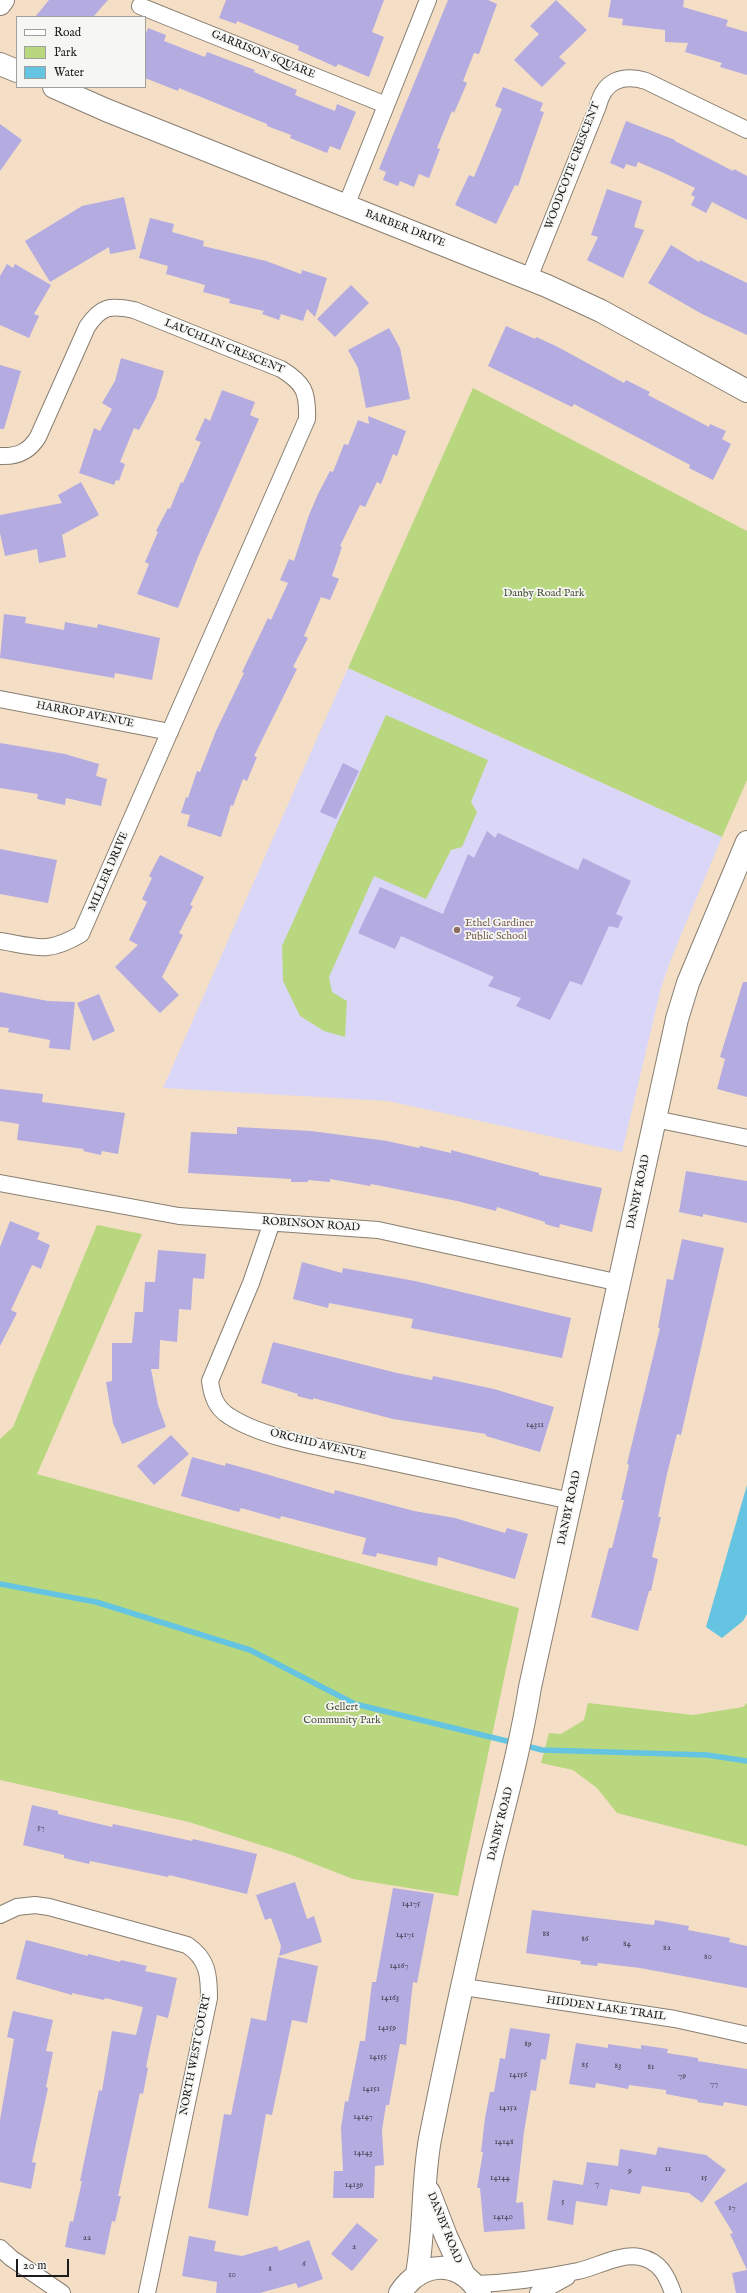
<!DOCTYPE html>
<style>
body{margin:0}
#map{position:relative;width:747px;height:2293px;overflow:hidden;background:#f4dfc6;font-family:"IM FELL English",serif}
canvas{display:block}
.legend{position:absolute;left:16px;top:16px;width:130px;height:72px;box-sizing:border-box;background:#f6f6f2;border:1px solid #9f9f9c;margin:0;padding:5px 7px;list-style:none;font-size:12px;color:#1c1c1c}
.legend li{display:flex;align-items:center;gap:8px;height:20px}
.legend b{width:20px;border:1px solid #9f9f9c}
.scale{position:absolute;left:16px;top:2259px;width:53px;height:18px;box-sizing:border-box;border:2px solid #1c1c1c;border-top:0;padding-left:5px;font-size:12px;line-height:14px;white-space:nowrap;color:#1c1c1c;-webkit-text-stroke:3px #f6f6f2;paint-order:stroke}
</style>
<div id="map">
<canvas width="747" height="2293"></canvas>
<ul class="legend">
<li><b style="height:5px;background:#fff"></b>Road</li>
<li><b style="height:11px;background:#b9d77e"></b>Park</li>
<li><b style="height:11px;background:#64c4e2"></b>Water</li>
</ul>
<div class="scale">20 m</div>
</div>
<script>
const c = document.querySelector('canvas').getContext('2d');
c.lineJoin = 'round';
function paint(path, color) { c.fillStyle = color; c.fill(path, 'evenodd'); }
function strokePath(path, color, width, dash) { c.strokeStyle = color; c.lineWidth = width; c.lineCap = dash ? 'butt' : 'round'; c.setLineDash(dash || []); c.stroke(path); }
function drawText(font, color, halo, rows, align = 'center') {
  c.font = font + ' "IM FELL English",serif'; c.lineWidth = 3.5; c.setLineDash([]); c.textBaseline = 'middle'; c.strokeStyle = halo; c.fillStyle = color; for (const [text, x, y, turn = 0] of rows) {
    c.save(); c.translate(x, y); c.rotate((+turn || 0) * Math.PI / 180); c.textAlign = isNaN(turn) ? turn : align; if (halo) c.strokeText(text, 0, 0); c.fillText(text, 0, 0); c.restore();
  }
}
const built = new Path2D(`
 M348,668L722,837L671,959L661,988L622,1152L388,1101L163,1088Z`);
const green = new Path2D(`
 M473,388L747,531V780L722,837L348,668Z
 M386,715L488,760L471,802L477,812L462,847L451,850L426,899L374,876L329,977L332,992L347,1001L345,1037L324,1031L300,1016L283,981L282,946Z
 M97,1225L142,1234L37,1474L519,1608L458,1896L353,1879L289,1854L189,1822L0,1780V1439L13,1427Z
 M588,1703L693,1715L743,1707L747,1703V1846L617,1813L597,1788L573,1770L541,1763L549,1733L561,1734L584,1720Z`);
const water = new Path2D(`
 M747,1485V1614L743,1621L722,1638L706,1627Z`);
const stream = new Path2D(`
 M0,1584L96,1602L250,1650L355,1704L515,1743
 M523,1745L542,1750L707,1755L747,1761`);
const building = new Path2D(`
 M49,0H108L93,17H35Z
 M226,0H384L372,32L384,37L369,77L338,64L336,67L298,50L299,46L237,21L236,24L219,18Z
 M448,0H488L497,4L479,54L474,53L463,81L467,83L454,113L452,111L437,148L440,149L429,178L419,174L414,187L400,181L398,186L383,180L386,172L379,169Z
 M556,0L587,30L559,57L566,63L542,87L514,60L539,34L530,26Z
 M611,0H684L683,7L728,20L726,26L747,32V75L720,67L722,63L685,52L688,43L665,42V30L622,25L623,19L608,17Z
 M148,28L166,35L164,41L205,57L207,52L255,70L254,72L297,90L295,95L335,111L337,104L356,112L340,150L330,146L327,153L290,138L291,135L267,126V124L179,88L178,91L145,78V36Z
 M503,87L543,103L540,111L544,112L518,186L515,185L496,224L455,205L469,175L474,177L502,109L495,106Z
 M626,121L675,140V141L733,171L734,169L747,176V220L712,202L706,213L691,205L695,197L691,195L695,188L666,174L638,162L636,167L626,164L624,169L610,163Z
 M0,124L22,140L0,171Z
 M607,189L642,201L634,227L644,230L623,278L587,260L598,237L591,235Z
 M124,197L136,249L110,254L109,247L50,282L25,241L82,206Z
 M150,218L174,224L172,232L204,241L203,246L266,261L301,274L302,270L327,278L315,317L307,309L303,321L281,314L279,320L262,314L264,311L229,303L230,299L203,292L205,285L166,274L168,266L139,258Z
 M671,245L699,262L700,260L747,283V335L702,314L648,283Z
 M7,264L13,268L15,264L51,285L34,314L39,316L29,338L0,325V276Z
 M351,285L369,303L335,337L317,319Z
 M506,326L535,339L536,337L556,346L624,383L626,380L650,392L648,395L709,427L710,424L726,431L722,439L731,444L713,480L689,468L690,465L574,404L572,407L488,366Z
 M389,328L400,348L410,399L366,408L358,368L348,350Z
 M121,358L164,371L156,398L139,430L134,428L120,462L125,464L119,481L116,480L114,485L79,473L94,428L100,431L112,409L102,403L115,381Z
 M0,365L21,371L4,429H0Z
 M222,390L255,402L250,415L259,419L198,557L178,608L137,594L149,564L145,562L158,532L156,531L168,508L170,509L181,482L183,483L201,442L195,440L205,418L210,421Z
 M368,416L406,431L397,456L393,454L381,484L377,482L365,507L360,505L340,546L342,547L332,576L339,579L330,600L321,597L304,636L308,638L293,667L297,669L254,756L257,757L247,781L243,779L233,806L231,805L221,837L187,826L190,815L181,813L186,797L188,798L197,771L200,772L216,731L244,673L242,672L268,618L271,620L288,583L280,580L289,559L294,561L309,515L318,494L330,471L333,472L344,444L348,445L358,420L369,424Z
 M81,482L99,515L62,535L66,557L39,563L37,549L5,556L0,533V515L62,503L58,495Z
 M4,614L26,617L25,623L64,630L65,622L97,628L98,624L160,638L152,680L115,673L114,678L0,658Z
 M0,743L65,754L99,764L96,776L107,779L101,806L66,798L65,805L37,799L38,794L0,788Z
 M343,763L359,771L336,819L320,812Z
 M487,831L495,838L498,833L578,870L583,858L631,881L616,914L623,917L618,928L609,926L582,985L570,981L550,1020L516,1006L521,998L488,986L494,977L401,936L395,949L358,933L380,887L443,914L468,854L474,858Z
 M0,849L57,860L48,903L0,894Z
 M160,855L204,877L190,905L193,906L179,933L183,935L162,977L179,995L160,1013L115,967L138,945L129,940L147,902L142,899L152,878L149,876Z
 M743,982H747V1097L717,1089L725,1059L720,1057Z
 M0,992L48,1001L75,1002L70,1050L49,1048L50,1040L8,1032L9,1028L0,1027Z
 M99,994L115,1031L93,1041L77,1003Z
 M0,1089L43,1094L42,1102L125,1113L118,1154L102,1151L101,1155L83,1151L84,1149L17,1140L19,1124L0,1121Z
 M237,1127L311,1131L387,1141L419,1148L420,1146L451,1153V1150L539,1173V1175L602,1188L592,1232L560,1224L559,1228L545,1224V1222L497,1207L496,1211L457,1201L371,1184L370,1186L330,1179V1182L308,1180V1182H291V1179L188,1173L191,1132L237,1134Z
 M686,1171L747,1181V1223L703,1214V1217L679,1212Z
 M10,1221L40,1233L37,1239L50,1245L41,1269L32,1265L11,1310L17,1313L0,1346V1247Z
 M682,1239L724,1248L681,1435L677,1434L667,1474L658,1517H661L652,1557L658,1559L651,1591H649L638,1631L591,1617L609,1548H612L624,1500H621L629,1465L627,1464L660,1328H658L667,1279L673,1280Z
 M158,1250L206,1254L204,1279L193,1278L191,1310L179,1309L177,1342L160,1340L159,1369H151L158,1405L166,1427L122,1444L113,1423L106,1382L112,1381V1343H132L135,1312H143L145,1282H155Z
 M302,1262L342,1273L343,1268L415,1281L571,1318L562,1358L411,1328L413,1319L329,1303L328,1308L293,1299Z
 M273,1342L397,1373L432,1380L433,1376L494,1389L554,1407L540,1452L486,1436V1434L393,1419L313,1398V1400L297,1396L298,1394L261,1383Z
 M171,1435L189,1454L154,1485L137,1466Z
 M192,1457L225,1466L226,1463L259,1472L334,1494L335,1490L414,1511L455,1518L505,1533L507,1528L528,1534L515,1579L438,1557L437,1566L377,1553L376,1557L362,1554L366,1538L281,1516L280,1519L241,1508L239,1512L181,1496Z
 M32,1805L58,1811V1814L112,1827L113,1824L192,1841L193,1839L257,1854L247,1894L169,1875L168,1877L90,1861L89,1864L64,1858V1855L23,1845Z
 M295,1882L307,1919L314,1916L322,1942L279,1956L281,1946L271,1918L265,1920L256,1895Z
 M393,1888L434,1894L417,1983L413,1982L406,2045L400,2044L389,2105H386L382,2130L384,2165L375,2166L374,2198H333L334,2171H343L341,2128L345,2101L348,2102L360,2041H365L372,1982H376Z
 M532,1910L654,1925L655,1920L689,1926L688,1930L730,1938L729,1942L747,1946V1988L640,1968L598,1963L597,1966L580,1964L581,1961L526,1953Z
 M26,1940L88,1956V1954L120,1962L121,1960L147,1966L145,1971L177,1978L168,2018L157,2015L146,2067L148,2068L143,2094L140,2093L118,2196H121L115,2222L112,2221L105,2255L65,2247L70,2221L73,2222L82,2181H80L99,2090L102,2091L112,2031L136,2035L143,2007L105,1998L104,2000L72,1993V1995L16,1979Z
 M278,1957L318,1966L307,2023L292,2020L272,2115L266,2114L248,2216L208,2208L224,2114L231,2115L251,2018L266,2021Z
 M13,2011L53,2020L46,2051L53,2052L46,2087L48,2088L32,2162L36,2163L31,2189L0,2182V2120L14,2039L7,2037Z
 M510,2028L550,2034L546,2060L541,2059L536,2091L531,2090L524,2132L516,2203L523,2202L525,2229L484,2232L480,2188H477L483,2152H481L485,2118L490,2092H494L500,2058L505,2059Z
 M576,2043L608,2048V2044L641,2049V2045L668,2049L667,2053L698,2058V2061L747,2069V2106L724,2102L723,2106L697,2102L698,2100L666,2094V2090L629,2085L628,2089L596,2083L595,2088L569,2084Z
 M658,2147L706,2155L726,2170L702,2203L689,2193L642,2186L640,2194L610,2189L607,2206L576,2201L573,2225L547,2220L553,2180L583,2185L587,2162L618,2166L620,2149L656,2155Z
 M747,2182V2270L730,2234L733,2233L714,2202Z
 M357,2223L378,2240L352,2271L331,2254Z
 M189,2236L216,2241L214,2251L242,2256L277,2246L279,2251L309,2240L323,2279L298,2288L296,2283L260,2293H216L217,2282L182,2276Z
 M747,2270V2293H736L732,2273Z`);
const street = new Path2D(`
 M140,6L386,105
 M346,206L428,0
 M529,278L598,106C604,80 623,74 646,81L747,130
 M0,456C17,457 29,452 38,437L87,327C101,306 110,305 134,310L281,369C304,383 308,392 307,419L81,934C47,954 37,947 0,941
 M0,699L170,732
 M655,1119L747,1138
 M0,1183L179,1216L378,1230L620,1283
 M272,1222L251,1283L210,1381C212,1396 216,1408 229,1416C262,1438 324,1448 363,1456C432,1471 502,1486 571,1501
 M0,1915L17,1907L35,1905L49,1907L187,1945C208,1959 209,1975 209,1998L147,2293
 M464,1987L675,2019L747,2035
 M0,2248L11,2258L62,2293
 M475,2284C509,2283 544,2278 578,2271C597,2267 620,2253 640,2257C660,2261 667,2276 673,2293
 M538,2293L567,2277`);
const secondary = new Path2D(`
 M0,4L3,0
 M0,64L17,71
 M54,87L106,110L547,286L601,311L747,391
 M429,2192L446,2236L463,2273
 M417,2274C425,2229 422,2183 430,2139C449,2044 470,1949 492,1855C506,1799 521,1744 530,1687L677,1019L688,983L747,842
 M400,2293C422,2260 459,2259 480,2293`);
const markers = [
 [457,930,4,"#8d6e63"]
];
const numberNames = [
 ["14311",535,1425],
 ["57",41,1828],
 ["14175",411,1904],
 ["88",546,1934],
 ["14171",405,1935],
 ["86",585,1939],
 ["84",627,1944],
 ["82",667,1948],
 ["80",708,1957],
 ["14167",399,1966],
 ["14163",390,1998],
 ["14159",387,2028],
 ["89",528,2044],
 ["14155",378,2057],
 ["85",585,2065],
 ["83",618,2066],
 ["81",651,2067],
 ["14156",518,2075],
 ["79",682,2076],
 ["77",714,2084],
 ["14151",371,2089],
 ["14152",508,2108],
 ["14147",363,2117],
 ["14148",504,2142],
 ["14143",363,2153],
 ["11",668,2169],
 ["9",630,2171],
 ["14144",500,2178],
 ["15",704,2178],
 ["7",597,2184],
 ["14139",354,2185],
 ["5",563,2202],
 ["17",732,2208],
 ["14140",503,2217],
 ["22",87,2238],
 ["2",354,2247],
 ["6",304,2264],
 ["8",270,2269],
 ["10",232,2275]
];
const streetNames = [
 ["GARRISON SQUARE",263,55,22],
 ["WOODCOTE CRESCENT",573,166,-69],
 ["BARBER DRIVE",405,229,21],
 ["LAUCHLIN CRESCENT",224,347,22],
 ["HARROP AVENUE",85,715,11],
 ["MILLER DRIVE",109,872,-67],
 ["DANBY ROAD",639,1192,-78],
 ["ROBINSON ROAD",311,1225,4],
 ["ORCHID AVENUE",318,1445,14],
 ["DANBY ROAD",570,1508,-78],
 ["DANBY ROAD",501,1824,-76],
 ["HIDDEN LAKE TRAIL",606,2009,8],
 ["NORTH WEST COURT",196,2055,-79],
 ["DANBY ROAD",444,2228,68]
];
const parkNames = [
 ["Danby Road Park",544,594],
 ["Gellert",342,1708],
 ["Community Park",342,1721]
];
const educationNames = [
 ["Ethel Gardiner",465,924],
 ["Public School",465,937]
];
paint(built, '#d9d6f7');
paint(green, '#b9d77e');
paint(water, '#64c4e2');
strokePath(stream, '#64c4e2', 5.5);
paint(building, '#b4abe1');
strokePath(street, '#887e71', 18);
strokePath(secondary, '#887e71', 24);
strokePath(street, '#fff', 16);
strokePath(secondary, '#fff', 22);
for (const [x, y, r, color] of markers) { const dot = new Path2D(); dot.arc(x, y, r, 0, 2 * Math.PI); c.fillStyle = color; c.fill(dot); strokePath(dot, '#f6f6f2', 1.5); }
drawText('9px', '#42404d', null, numberNames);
drawText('11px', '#1c1c1c', '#f6f6f2', streetNames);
drawText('11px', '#4b5439', '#f6f6f2', parkNames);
drawText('11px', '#785e54', '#f6f6f2', educationNames, 'left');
</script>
